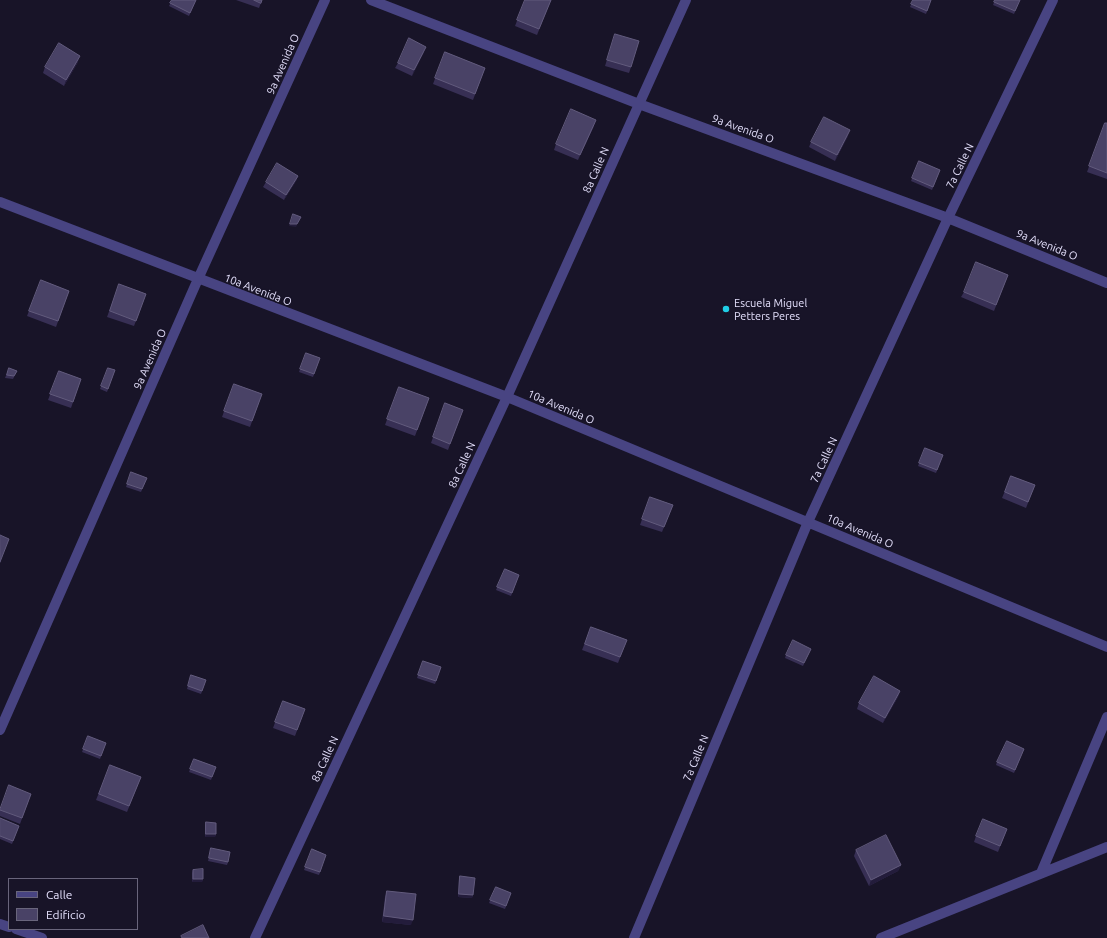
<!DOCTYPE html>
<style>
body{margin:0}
#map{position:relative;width:1107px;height:938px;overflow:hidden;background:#181428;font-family:Ubuntu,sans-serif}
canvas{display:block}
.legend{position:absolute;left:8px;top:878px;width:130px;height:52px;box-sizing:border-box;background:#181428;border:1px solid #69657c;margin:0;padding:5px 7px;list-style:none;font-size:12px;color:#e3dffb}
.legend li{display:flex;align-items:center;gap:8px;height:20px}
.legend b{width:20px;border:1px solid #69657c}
</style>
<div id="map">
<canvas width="1107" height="938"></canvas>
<ul class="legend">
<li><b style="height:5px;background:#484482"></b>Calle</li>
<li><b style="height:11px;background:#494266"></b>Edificio</li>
</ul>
</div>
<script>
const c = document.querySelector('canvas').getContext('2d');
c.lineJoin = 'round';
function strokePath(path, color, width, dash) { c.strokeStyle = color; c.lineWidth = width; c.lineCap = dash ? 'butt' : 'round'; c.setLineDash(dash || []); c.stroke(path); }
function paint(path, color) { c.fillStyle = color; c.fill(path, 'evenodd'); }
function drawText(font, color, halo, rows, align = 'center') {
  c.font = font + ' Ubuntu,sans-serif'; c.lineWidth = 3; c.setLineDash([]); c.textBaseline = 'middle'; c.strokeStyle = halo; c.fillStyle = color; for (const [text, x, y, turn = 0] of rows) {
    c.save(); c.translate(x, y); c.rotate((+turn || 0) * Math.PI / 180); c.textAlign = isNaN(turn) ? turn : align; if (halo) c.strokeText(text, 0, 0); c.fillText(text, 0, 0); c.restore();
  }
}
const street = new Path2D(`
 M371,0L639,104L948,218L1107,283
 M0,202L507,397L1107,647
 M0,730L198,279L325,0
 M1041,873L1107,717
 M0,924L9,927
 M16,929L42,938
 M255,938L507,397L686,0
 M634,938L808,522L948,218L1053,0
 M881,938L1107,847`);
const wall = new Path2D(`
 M172,0H196L189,16L169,6Z
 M236,0H262L259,8Z
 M525,0H551L537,35L515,26Z
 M913,0H931L926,14L910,7Z
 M995,0H1020L1014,14L993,5Z
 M615,34L631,67L629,73L605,66Z
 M424,52L412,76L395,68L398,63Z
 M445,52L485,68L473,100L433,84Z
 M78,62L64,86L43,73L45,67Z
 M1105,123H1107V179L1087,172Z
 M594,126L578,160L554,150L556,144Z
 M848,136L835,161L809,147L811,142Z
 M919,161L940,170L932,190L911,181Z
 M298,176L296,181L284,200L263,187L266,182Z
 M1008,275L994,311L961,297L964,292Z
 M41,280L69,291L56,327L27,316Z
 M119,284L146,294L134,326L107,317Z
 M306,353L320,358L313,377L299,372Z
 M9,368L17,371L13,379L5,378Z
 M108,368L115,370L107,392L100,389Z
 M59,371L81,379L71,408L48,400Z
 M234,384L262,394L250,427L222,417Z
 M399,387L429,398L415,436L385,425Z
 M445,403L463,410L448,450L431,443Z
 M925,448L943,455L936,473L918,466Z
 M131,472L147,478L141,492L126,487Z
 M1011,476L1035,485L1026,508L1002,498Z
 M650,497L673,505L662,532L640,525Z
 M505,569L519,575L511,596L496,590Z
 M591,627L627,640L618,663L582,650Z
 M810,651L803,666L785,658L786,655Z
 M423,661L441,667L435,684L417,678Z
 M191,675L206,680L201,694L187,689Z
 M900,691L898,697L883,723L857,709L859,703Z
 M283,701L305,709L295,736L273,728Z
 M88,736L106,743L100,759L82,752Z
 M1024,749L1014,773L996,765L997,762Z
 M194,759L216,767L211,780L189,772Z
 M110,765L141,777L127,812L96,800Z
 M31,794L20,824L0,816V809Z
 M0,818L19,826L12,844L0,839Z
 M206,822L216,834L215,837H205V825Z
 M1007,829L998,852L974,842L976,836Z
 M211,848L228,862L227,865L208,861Z
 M312,849L326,855L319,875L304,870Z
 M856,850L901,865L898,871L869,886L854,856Z
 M193,870L203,879L202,882H192V873Z
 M460,876L473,895L472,898L458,897L459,879Z
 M496,887L511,893L505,909L489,903Z
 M387,891L411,925L382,922L385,897Z`);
const shadedWall = new Path2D(`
 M426,47L424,52L412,76L414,70Z
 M80,56L78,62L64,86L66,80Z
 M596,120L594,126L578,160L580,155Z
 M850,130L848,136L835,161L837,155Z
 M298,176L296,181L284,200L286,195Z
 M301,217L296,227L289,226L290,224Z
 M900,691L898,697L883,723L885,718Z
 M206,834H216L215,837H205Z
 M901,865L898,871L869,886L871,880Z
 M193,879H203L202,882H192Z
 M459,894L473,895L472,898L458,897Z
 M384,916L413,920L411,925L382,922Z`);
const building = new Path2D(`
 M172,0H196L190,13L170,3Z
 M254,0H262L261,3Z
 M525,0H551L539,29L517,20Z
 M913,0H931L927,11L911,4Z
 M995,0H1020L1015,11L994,2Z
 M615,34L639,41L631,67L607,60Z
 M409,38L426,47L414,70L398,63Z
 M59,43L80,56L66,80L45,67Z
 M445,52L485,68L475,94L435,78Z
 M571,109L596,120L580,155L556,144Z
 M824,117L850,130L837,155L811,142Z
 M1105,123H1107V173L1089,166Z
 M919,161L940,170L933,187L912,178Z
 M277,163L298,176L286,195L266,182Z
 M293,214L301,217L297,224H290Z
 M976,262L1008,275L996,305L964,292Z
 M41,280L69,291L58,321L29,311Z
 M119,284L146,294L136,321L110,311Z
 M306,353L320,358L314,374L300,369Z
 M9,368L17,371L14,376L7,375Z
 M108,368L115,370L108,389L101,386Z
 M59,371L81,379L73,402L50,394Z
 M234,384L262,394L252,421L224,411Z
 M399,387L429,398L417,430L387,419Z
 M445,403L463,410L450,444L433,437Z
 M925,448L943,455L937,470L919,463Z
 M131,472L147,478L142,489L127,484Z
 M1011,476L1035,485L1028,502L1005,492Z
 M650,497L673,505L664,527L642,519Z
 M0,535L9,539L0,562Z
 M505,569L519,575L512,593L497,587Z
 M591,627L627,640L620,657L585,644Z
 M793,640L811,649L804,663L786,655Z
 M423,661L441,667L436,681L418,675Z
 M191,675L206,680L202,691L188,686Z
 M874,676L900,691L885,718L859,703Z
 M283,701L305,709L297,730L275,722Z
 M88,736L106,743L101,756L83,749Z
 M1007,741L1024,749L1015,770L997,762Z
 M194,759L216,767L212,777L190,769Z
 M110,765L141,777L129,806L99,794Z
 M9,785L31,794L22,818L0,810Z
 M0,818L19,826L13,841L0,836Z
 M983,819L1007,829L1000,846L976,836Z
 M206,822L216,823V834H206Z
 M886,835L901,865L871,880L856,850Z
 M211,848L230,852L228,862L209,858Z
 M312,849L326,855L320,872L305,867Z
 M203,869V879H193V870Z
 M460,876L475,878L473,895L459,894Z
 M496,887L511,893L506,906L490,900Z
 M387,891L416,894L413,920L384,916Z
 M203,925L209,938H182L181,936Z`);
const markers = [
 [726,309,4,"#20cee6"]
];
const streetNames = [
 ["9a Avenida O",283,64,-66],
 ["9a Avenida O",743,129,20],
 ["7a Calle N",960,166,-64],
 ["8a Calle N",596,170,-66],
 ["9a Avenida O",1047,245,22],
 ["10a Avenida O",258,290,21],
 ["9a Avenida O",150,359,-66],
 ["10a Avenida O",561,407,23],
 ["7a Calle N",824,460,-65],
 ["8a Calle N",462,465,-65],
 ["10a Avenida O",860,531,23],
 ["7a Calle N",696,758,-67],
 ["8a Calle N",325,759,-65]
];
const poiNames = [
 ["Escuela Miguel",734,303],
 ["Petters Peres",734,316]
];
strokePath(street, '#484482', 10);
paint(wall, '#372f54');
paint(shadedWall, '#231c3b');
paint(building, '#494266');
strokePath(building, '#625b7d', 1);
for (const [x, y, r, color] of markers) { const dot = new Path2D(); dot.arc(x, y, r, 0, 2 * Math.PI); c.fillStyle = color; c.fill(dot); strokePath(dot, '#181428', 1.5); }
drawText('11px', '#e3dffb', '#181428', streetNames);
drawText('11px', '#e3dffb', '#181428', poiNames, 'left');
</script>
